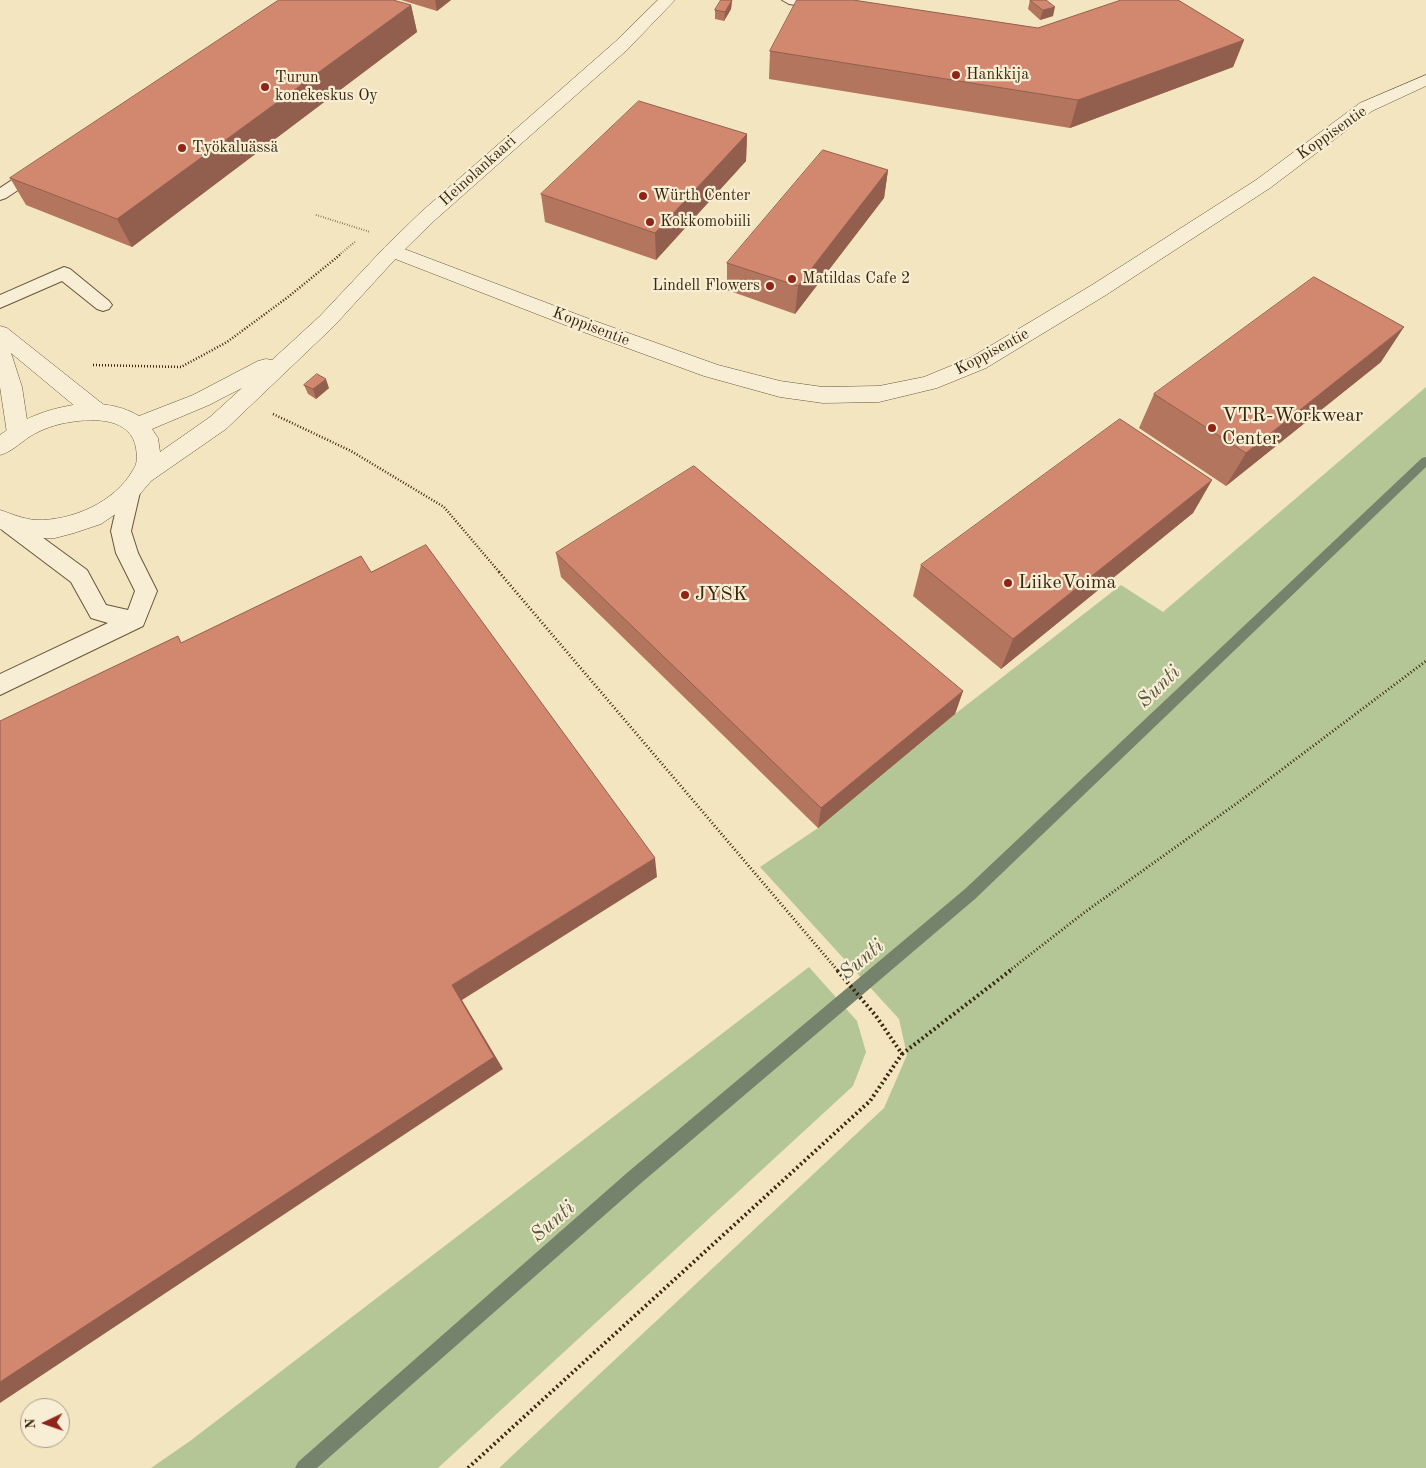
<!DOCTYPE html>
<meta charset="utf-8">
<style>
body{margin:0}
#map{position:relative;width:1426px;height:1468px;overflow:hidden;background:#f3e5bf;font-family:"Old Standard TT",serif}
canvas{display:block}
.north{position:absolute;left:20px;top:1398px;width:50px;height:50px;box-sizing:border-box;background:#f7eed5;border:1px solid #ab9e85;border-radius:50%;rotate:267deg;font-size:14px;font-weight:700;line-height:20px;text-align:center;color:#38270d}
.north::after{content:'';display:block;margin:auto;width:18px;height:22px;background:#8f2418;clip-path:polygon(50% 0,100% 100%,50% 72%,0 100%)}
</style>
<div id="map">
<canvas width="1426" height="1468"></canvas>
<div class="north">N</div>
</div>
<script>
const c = document.querySelector('canvas').getContext('2d');
c.lineJoin = 'round';
function paint(path, color) { c.fillStyle = color; c.fill(path, 'evenodd'); }
function strokePath(path, color, width, dash) { c.strokeStyle = color; c.lineWidth = width; c.lineCap = dash ? 'butt' : 'round'; c.setLineDash(dash || []); c.stroke(path); }
function drawText(font, color, halo, rows, align = 'center') {
  c.font = font + ' "Old Standard TT",serif'; c.lineWidth = 4.5; c.setLineDash([]); c.textBaseline = 'middle'; c.strokeStyle = halo; c.fillStyle = color; for (const [text, x, y, turn = 0] of rows) {
    c.save(); c.translate(x, y); c.rotate((+turn || 0) * Math.PI / 180); c.textAlign = isNaN(turn) ? turn : align; if (halo) c.strokeText(text, 0, 0); c.fillText(text, 0, 0); c.restore();
  }
}
const green = new Path2D(`
 M1426,387V1468H499L884,1108L907,1055L899,1019L760,867L818,828L955,714L1121,585L1163,612Z
 M809,967L857,1021L866,1052L853,1086L438,1468H151L190,1441Z`);
const stream = new Path2D(`
 M1426,457V467L975,899L640,1184L317,1468H295L298,1462L628,1172L965,889L1422,458Z`);
const pathFar3 = new Path2D(`
 M316,215L370,232
 M339,255L356,241`);
const pathFar2 = new Path2D(`
 M93,365L181,367L227,342L288,297L341,254
 M273,414L351,451L444,507L500,573`);
const pathFar1 = new Path2D(`
 M499,572L838,971
 M1009,971L1085,912L1240,801L1426,661`);
const path = new Path2D(`
 M902,1054L1011,970
 M468,1468L870,1101L902,1054L876,1016L837,970`);
const service = new Path2D(`
 M782,0H817L834,3L836,6L829,10L789,4Z
 M42,162L48,164L50,167L48,170L6,198L0,200V188L36,164Z
 M64,267L70,269L109,301L112,305L109,309L103,311L97,309L62,281L0,308V295Z
 M130,484L137,487L140,492L131,531L138,553L157,591L143,626L0,695V674L108,623L91,618L71,582L2,530L0,521L2,518L9,516L16,518L87,570L106,605L128,610L135,591L116,553L111,531L120,492L123,487Z`);
const minor = new Path2D(`
 M1426,75V86L1372,111L1270,188L1106,295L986,368L937,388L879,402L823,403L780,397L704,376L578,330L385,255L382,251L385,247L392,245L399,247L592,320L718,365L780,381L823,387L879,386L924,377L970,358L1092,285L1256,180L1360,103Z
 M0,326L7,328L104,405L107,411L104,417L96,419L88,417L11,353L22,387L29,433L26,439L18,441L10,439L7,433L0,387Z`);
const tertiary = new Path2D(`
 M658,0H675L627,50L435,220L399,255L334,326L226,429L151,481L133,502L101,524L74,533L55,538H36L17,535L0,529V510C12,514 23,519 36,520C72,521 115,502 133,470C138,463 137,456 136,448C131,418 95,418 71,422C56,424 42,429 29,437C19,444 11,452 0,455V435C36,408 98,391 139,416L193,395L258,361L266,359L272,360L320,316L385,247L421,212L615,42ZM242,388L210,417L160,452L158,438L152,429L209,405Z`);
const wall = new Path2D(`
 M401,0H451L437,11Z
 M732,0L731,9L724,21L715,19V10Z
 M1030,0L1053,16L1040,20L1028,9Z
 M411,5L417,32L132,247L26,205L10,178Z
 M1038,28L1244,40L1233,67L1070,128L769,79L770,51Z
 M747,134L746,161L656,260L545,222L541,194Z
 M888,170L884,198L795,314L727,290V263Z
 M1381,362L1226,486L1139,428L1154,394Z
 M304,385L329,388L316,399L308,394Z
 M1212,480L1193,513L1001,669L913,596L921,565Z
 M556,553L963,691L955,714L818,828L561,577Z`);
const shadedWall = new Path2D(`
 M435,0H451L437,11Z
 M732,0L731,9L724,21L725,12Z
 M411,5L417,32L132,247L117,219Z
 M1055,7L1053,16L1040,20L1043,10Z
 M1244,40L1233,67L1070,128L1078,100Z
 M747,134L746,161L656,260L655,233Z
 M888,170L884,198L795,314L798,286Z
 M1404,327L1381,362L1226,486L1246,453Z
 M326,379L329,388L316,399L313,389Z
 M1212,480L1193,513L1001,669L1013,639Z
 M963,691L955,714L818,828L821,808Z
 M655,858L657,877L462,1000L503,1069L0,1403V1382L452,985Z`);
const building = new Path2D(`
 M279,0H393L411,5L117,219L10,178Z
 M721,0H732L725,12L715,10Z
 M797,0H853L1038,28L1121,0H1178L1244,40L1078,100L770,51Z
 M1030,0H1046L1055,7L1043,10Z
 M639,101L747,134L655,233L541,194Z
 M823,150L888,170L798,286L727,263Z
 M1314,277L1404,327L1246,453L1154,394Z
 M317,374L326,379L313,389L304,385Z
 M1120,419L1212,480L1013,639L921,565Z
 M694,466L963,691L821,808L556,553Z
 M426,545L655,858L452,985L494,1057L0,1382V721L178,636L181,643L361,556L371,572Z`);
const markers = [
 [956,75,5,"#8f2418"],
 [265,87,5,"#8f2418"],
 [182,148,5,"#8f2418"],
 [643,196,5,"#8f2418"],
 [650,222,5,"#8f2418"],
 [792,279,5,"#8f2418"],
 [770,286,5,"#8f2418"],
 [1212,428,5,"#8f2418"],
 [1008,583,5,"#8f2418"],
 [685,595,5,"#8f2418"]
];
const farPoinames = [
 ["Hankkija",966,75],
 ["Turun",275,78],
 ["konekeskus Oy",275,96],
 ["Työkaluässä",192,148],
 ["Würth Center",653,196],
 ["Kokkomobiili",660,222],
 ["Matildas Cafe 2",802,279],
 ["Lindell Flowers",760,286,"right"]
];
const farStreetnames = [
 ["Koppisentie",1332,133,-35],
 ["Heinolankaari",478,171,-42],
 ["Koppisentie",591,327,21],
 ["Koppisentie",992,352,-28]
];
const poiNames = [
 ["VTR-Workwear",1222,416],
 ["Center",1222,439],
 ["LiikeVoima",1018,583],
 ["JYSK",695,595]
];
const waterNames = [
 ["Sunti",1159,687,-44],
 ["Sunti",862,960,-40],
 ["Sunti",553,1222,-41]
];
paint(green, '#b5c696');
paint(stream, '#75836c');
strokePath(service, '#67563a', 2);
strokePath(minor, '#67563a', 1);
strokePath(tertiary, '#67563a', 1);
strokePath(pathFar3, '#38270d', 2, [0.5, 2]);
strokePath(pathFar2, '#38270d', 2.5, [1, 2]);
strokePath(pathFar1, '#38270d', 3, [1, 2.5]);
strokePath(path, '#38270d', 4, [2, 3]);
paint(service, '#f7eed5');
paint(minor, '#f7eed5');
paint(tertiary, '#f7eed5');
paint(wall, '#b4755f');
paint(shadedWall, '#925f4e');
paint(building, '#d1886f');
strokePath(building, '#925f4e', 1);
for (const [x, y, r, color] of markers) { const dot = new Path2D(); dot.arc(x, y, r, 0, 2 * Math.PI); c.fillStyle = color; c.fill(dot); strokePath(dot, '#f7eed5', 2); }
drawText('16px', '#38270d', '#f7eed5', farPoinames, 'left');
drawText('16px', '#38270d', '#f7eed5', farStreetnames);
drawText('20px', '#38270d', '#f7eed5', poiNames, 'left');
drawText('italic 21px', '#56553d', '#f7eed5', waterNames);
</script>
